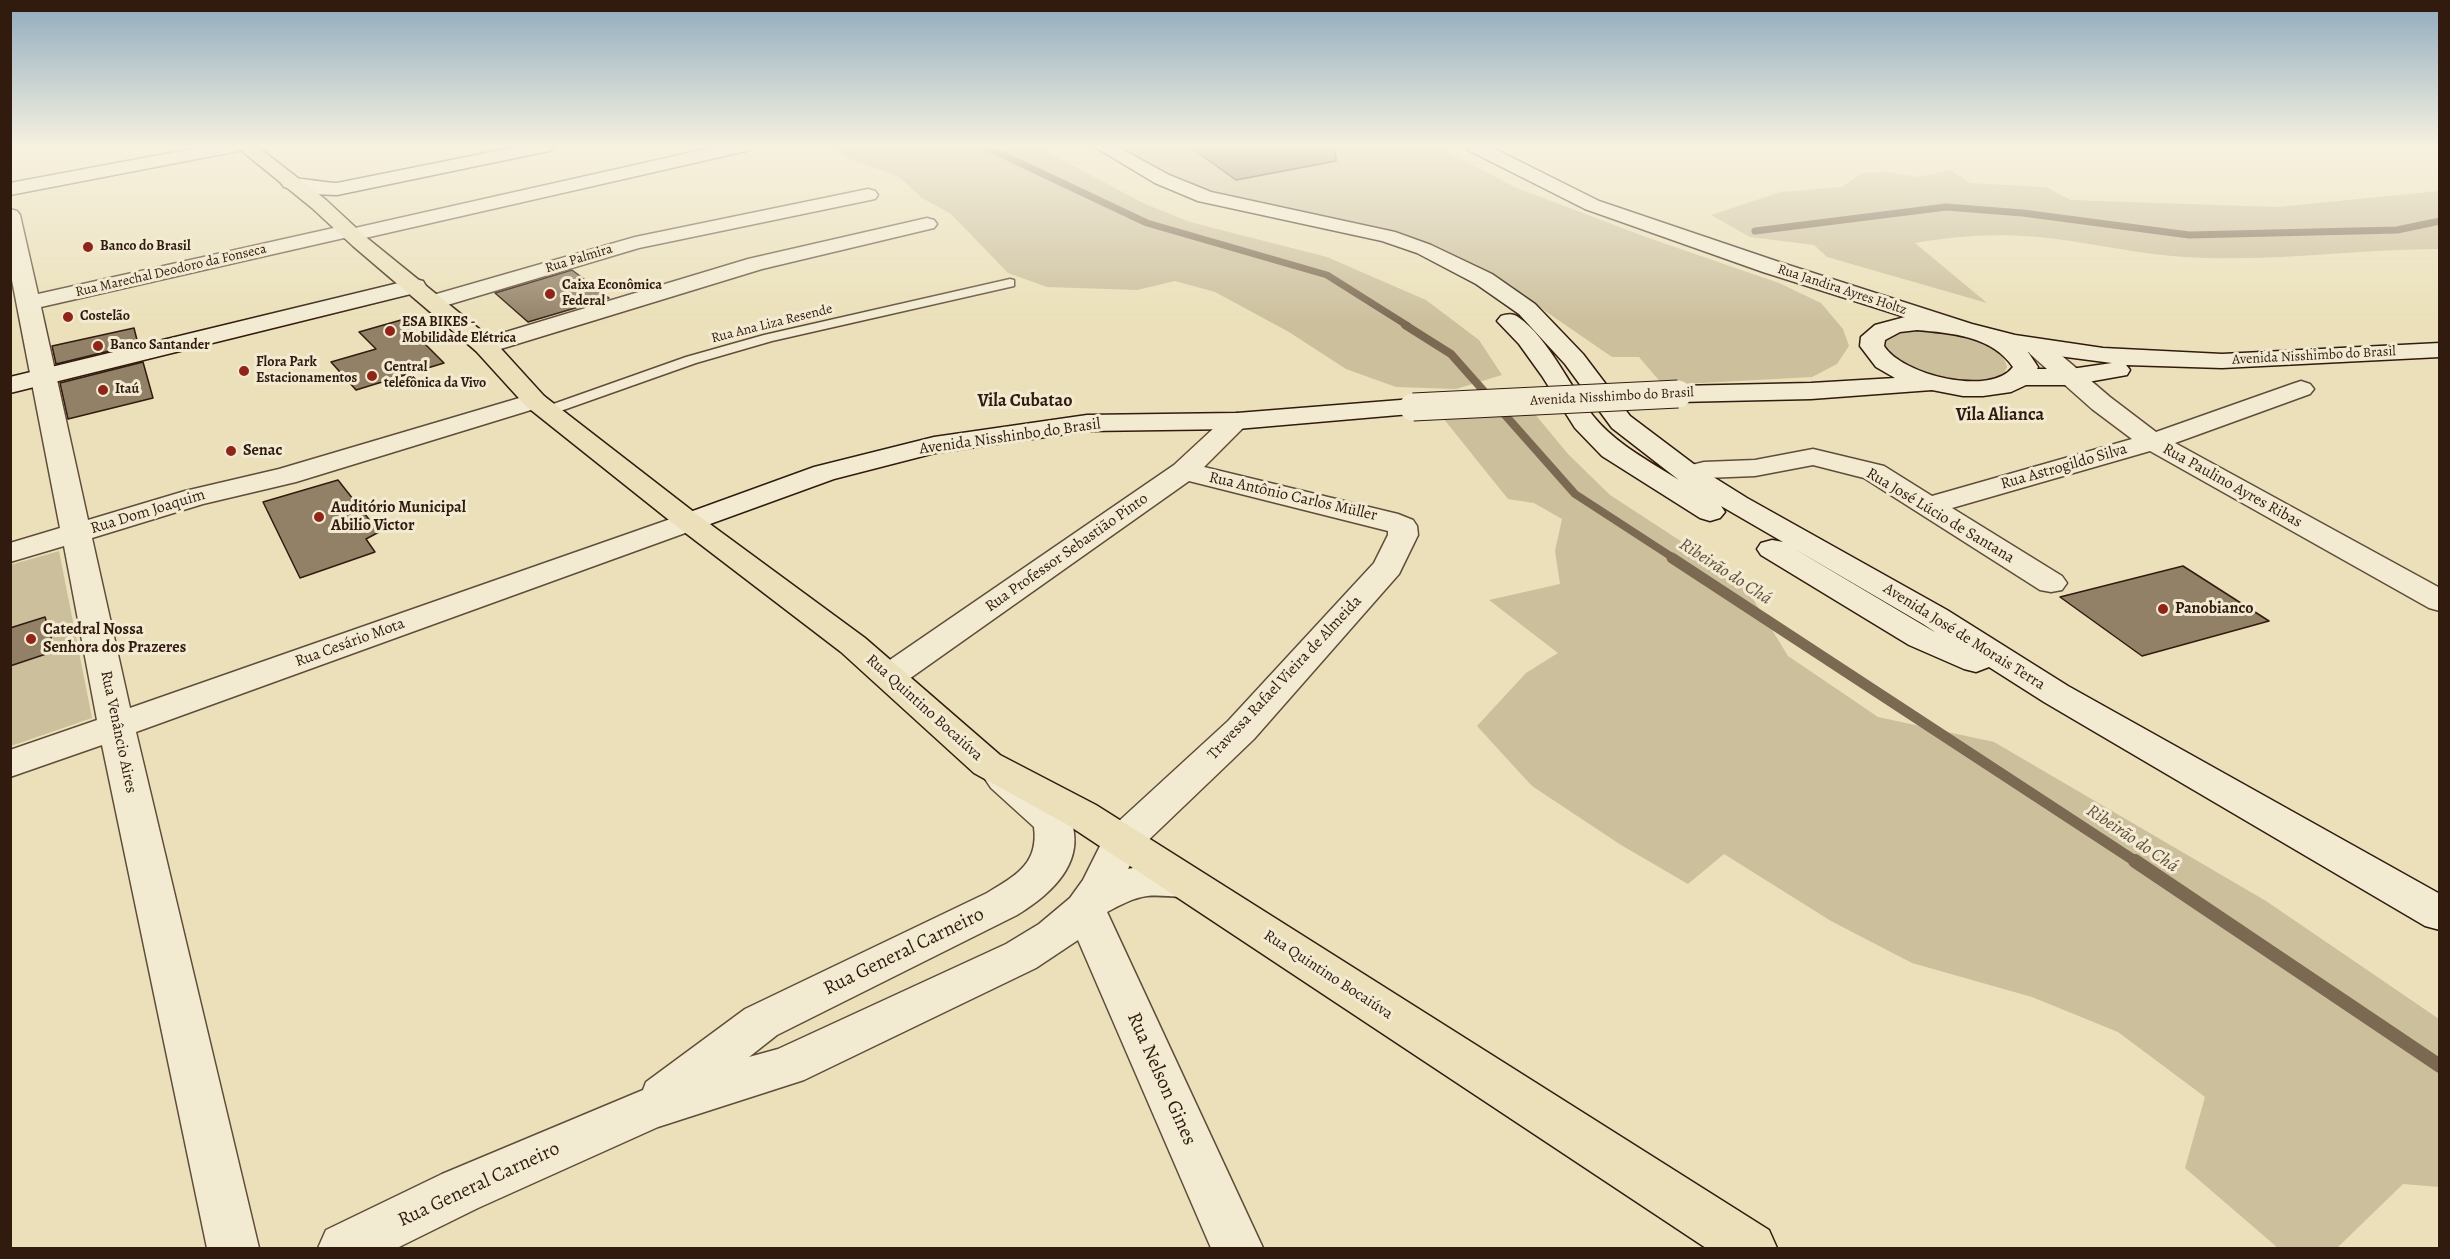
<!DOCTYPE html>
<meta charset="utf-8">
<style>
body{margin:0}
#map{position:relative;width:2450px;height:1259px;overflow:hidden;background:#ebe0b9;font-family:Alegreya,serif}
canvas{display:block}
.frame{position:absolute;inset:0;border:12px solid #311b0f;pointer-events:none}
</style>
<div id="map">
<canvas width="2450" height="1259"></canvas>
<div class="frame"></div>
</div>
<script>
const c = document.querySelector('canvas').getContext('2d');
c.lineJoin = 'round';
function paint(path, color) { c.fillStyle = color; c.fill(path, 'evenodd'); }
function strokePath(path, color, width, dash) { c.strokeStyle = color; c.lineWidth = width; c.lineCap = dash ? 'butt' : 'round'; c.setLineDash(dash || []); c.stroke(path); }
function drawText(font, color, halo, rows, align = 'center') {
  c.font = font + ' Alegreya,serif'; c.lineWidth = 6; c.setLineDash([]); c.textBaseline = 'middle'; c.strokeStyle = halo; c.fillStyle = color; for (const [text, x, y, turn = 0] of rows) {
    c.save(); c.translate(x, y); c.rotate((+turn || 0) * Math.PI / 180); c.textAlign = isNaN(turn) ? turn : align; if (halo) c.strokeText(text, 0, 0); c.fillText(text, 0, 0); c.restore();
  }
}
const green = new Path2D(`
 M832,147H1038L1145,204L1190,222L1327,257L1426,300L1479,340L1502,375L1456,389L1396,387L1346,369L1289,332L1215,292L1175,281L1137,290L1047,287L1008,273L951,214L922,198L898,176L851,160Z
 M1110,147H1438L1517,188L1646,237L1779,283L1821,303L1843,329L1849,346L1837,364L1812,377L1663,385L1639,357H1612L1503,282L1444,251L1202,188Z
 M1951,170L1970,183L2046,187L2071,200L2277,207L2439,191V249C2350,249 2261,264 2172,256C2127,252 2082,241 2037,237C1996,233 1955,236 1915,243L1987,303L1827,257L1814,245L1750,237L1711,215L1781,192L1841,187L1863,173L1888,172L1918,177Z
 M1917,329C1943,331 2001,336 2007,367L2004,373C1983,386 1944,384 1921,375C1908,369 1894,357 1882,349L1885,337L1893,333Z
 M1534,413L1568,454L1610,495L1742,581L1788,656L1878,717L1994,742L2266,901L2439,1019V1187L2403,1184L2337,1248H2278L2185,1168L2205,1097L2118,1032L2032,997L1912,963L1831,921L1724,854L1688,884L1621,845L1532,786L1477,726L1526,673L1558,653L1489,600L1560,584L1555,551L1562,519L1534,503L1508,499L1443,418Z
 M59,551L92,718L11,746L10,565Z`);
const streamFar3 = new Path2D(`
 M986,147L1147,223L1327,275L1408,326
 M1755,231L1946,207L2023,213L2189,235L2397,230L2440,221`);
const streamFar2 = new Path2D(`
 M1405,325L1451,354L1575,494L1675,559`);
const streamFar1 = new Path2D(`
 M1672,558L2138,863`);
const stream = new Path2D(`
 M2135,861L2440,1066`);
const building = new Path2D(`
 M1190,147H1335L1336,161L1236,180Z
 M572,270L609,298L528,322L495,293Z
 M401,320L444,363L356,390L331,362L376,349L359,332Z
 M134,328L138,344L56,364L52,346Z
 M143,362L153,398L68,419L60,383Z
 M338,480L379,532L366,539L375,552L300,578L263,502Z
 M2183,566L2269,621L2142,656L2060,597Z
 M45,617L55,651L10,666V628Z`);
const service = new Path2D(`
 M1010,279L1014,280V286L772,341L696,363L552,414H542L540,411L542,408L686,357L764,335Z`);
const minor = new Path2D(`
 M202,147H242L239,151L233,152L10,195V183Z
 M715,147H751L748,151L742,152L352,241L344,238L41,307L88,520L185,491L279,469L526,396L535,393L544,396L548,401L544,406L296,482L203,504L92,538L130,708L679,516L689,513L699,516L704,522L699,528L136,732L259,1248H207L102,745L10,777V750L97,720L64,546L10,562V543L60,528L10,270V209L17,211L20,215L38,294L347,225L355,228Z
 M868,189L875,191L878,195L875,199L639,248L434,309L426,307L423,302L426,297L635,237Z
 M927,218L934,220L937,224L934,228L762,269L494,351L485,353L476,351L473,346L476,341L748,259Z
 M2039,342L2048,344L2110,397L2156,432L2292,384L2301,381L2310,384L2314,389L2310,394L2175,443L2440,588V611L2429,608L2150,451L1952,508L2062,576L2067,583L2062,590L2051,592L2040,590L1864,478L1813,465L1755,476L1705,478L1689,482L1679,480L1675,474L1679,468L1704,462L1755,460L1813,449L1884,466L1932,496L2132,439L2092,409L2030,354L2027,349L2030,344Z
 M1237,413L1246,415L1250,421L1204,467L1398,514L1413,520L1417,526L1418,535L1399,574L1254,739L1137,851L1128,869C1152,863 1176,865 1199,872L1205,883L1199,894C1181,900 1166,894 1147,896C1133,898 1120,905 1107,912L1263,1248H1211L1078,940L1036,968L804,1080L658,1127L478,1208L397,1248H318L326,1230L442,1174L643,1090L646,1082L745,1009L987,893C1015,876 1039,864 1034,827L991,788L985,779L991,770C1015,763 1021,773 1038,788C1047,795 1059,803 1067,812C1072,818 1073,826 1074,833C1079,870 1045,898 1017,915L777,1035L749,1057L778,1049L1006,944L1039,924L1070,898L1083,880L1107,832L1228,721L1374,563L1388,535V531L1189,481L902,684L890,687L878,684L873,676L878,668L1174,465L1228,415Z`);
const secondary = new Path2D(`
 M516,147H553L550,151L544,152L337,195L312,194L284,187L281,183L284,179C294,176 324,183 337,183Z
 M1095,147H1118L1169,175L1211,192L1395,232L1431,245L1492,274L1535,304L1583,354L1630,416L1699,468L1747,498L1947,610L2068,686L2440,894V930L2425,926L2044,702L1989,667L1976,672L1964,669L1909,645L1761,555L1757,549L1761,543L1772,540L1783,542L1721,506L1725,512L1720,518L1710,521L1700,518L1602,456L1575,428L1542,376L1519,344L1497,321L1501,316C1507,314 1513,313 1518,317C1549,338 1570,388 1594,417C1616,444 1649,461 1679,480L1612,428L1565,364L1519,314L1476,284L1417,253L1382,241L1198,201L1155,183ZM1793,548L1923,624L1935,632L1933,631Z
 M1467,147H1491L1599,201L1779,262L1972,324L2015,335L2103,348L2222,354L2440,343V357L2222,368L2126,365L2130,370L2127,375L2071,385H2026L2011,392L1983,396H1963L1932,390L1811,399L1678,402L1669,399L1665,394L1669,389L1678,386L1811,383L1895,378L1876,367L1860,346L1861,337L1875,325L1905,317L1763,272L1585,209L1470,151ZM1917,330C1951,333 1992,336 2013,367C1991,397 1902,375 1884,346L1885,340L1900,332ZM2028,352L2112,363L2071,369H2037L2038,367Z
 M415,279L423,281L426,286L423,291L10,393V377Z
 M1413,399L1422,401L1426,407L1422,413L1237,429L1087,431L935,453L834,479L699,528L689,531L679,528L674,522L679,516L814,467L934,437L1087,415L1237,413Z`);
const primary = new Path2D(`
 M237,147H258L326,200L367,238L494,341L544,396L699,516L865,638L1000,755L1096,805L1769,1230L1777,1248H1706L1068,825L974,773L841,652L679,528L526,406L476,351L353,246L312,208Z`);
const secondaryBridge = new Path2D(`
 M1413,407L1678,394`);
const markers = [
 [88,247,6,"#8f2418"],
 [550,294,6,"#8f2418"],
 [68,317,6,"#8f2418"],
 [390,331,6,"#8f2418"],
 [98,346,6,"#8f2418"],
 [244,371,6,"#8f2418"],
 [372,376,6,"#8f2418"],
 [103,390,6,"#8f2418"],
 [231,451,6,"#8f2418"],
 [319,517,6,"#8f2418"],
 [2163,609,6,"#8f2418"],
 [31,639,6,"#8f2418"]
];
const farPoinames = [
 ["Banco do Brasil",100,247],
 ["Caixa Econômica",562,286],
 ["Federal",562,302],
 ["Costelão",80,317],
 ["ESA BIKES -",402,323],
 ["Mobilidade Elétrica",402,339],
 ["Banco Santander",110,346],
 ["Flora Park",256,363],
 ["Estacionamentos",256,379],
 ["Central",384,368],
 ["telefônica da Vivo",384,384],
 ["Itaú",115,390]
];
const farStreetnames = [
 ["Rua Palmira",579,259,-17],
 ["Rua Marechal Deodoro da Fonseca",171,271,-13],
 ["Rua Jandira Ayres Holtz",1842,290,18],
 ["Rua Ana Liza Resende",772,324,-14],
 ["Avenida Nisshimbo do Brasil",2314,356,-3],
 ["Avenida Nisshimbo do Brasil",1612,397,-3]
];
const streetNames = [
 ["Avenida Nisshinbo do Brasil",1010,437,-8],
 ["Rua Astrogildo Silva",2064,467,-16],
 ["Rua Paulino Ayres Ribas",2232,486,29],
 ["Rua Antônio Carlos Müller",1293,497,13],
 ["Rua Dom Joaquim",148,512,-17],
 ["Rua José Lúcio de Santana",1940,516,31],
 ["Rua Professor Sebastião Pinto",1067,553,-35],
 ["Avenida José de Morais Terra",1964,637,32],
 ["Rua Cesário Mota",350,643,-20],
 ["Travessa Rafael Vieira de Almeida",1285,678,-47],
 ["Rua Quintino Bocaiúva",924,708,42],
 ["Rua Venâncio Aires",118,732,78],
 ["Rua Quintino Bocaiúva",1328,975,33]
];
const poiNames = [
 ["Senac",243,451],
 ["Auditório Municipal",331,508],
 ["Abilio Victor",331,526],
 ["Panobianco",2175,609],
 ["Catedral Nossa",43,630],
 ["Senhora dos Prazeres",43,648]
];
const farDistrictnames = [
 ["Vila Cubatao",1025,402],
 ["Vila Alianca",2000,416]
];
const waterNames = [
 ["Ribeirão do Chá",1725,572,33],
 ["Ribeirão do Chá",2132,839,34]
];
const nearStreetnames = [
 ["Rua General Carneiro",904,952,-26],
 ["Rua Nelson Gines",1161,1079,66],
 ["Rua General Carneiro",479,1185,-25]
];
paint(green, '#cbbf9c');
strokePath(streamFar3, '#7b6952', 7);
strokePath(streamFar2, '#7b6952', 8);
strokePath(streamFar1, '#7b6952', 11);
strokePath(stream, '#7b6952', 14);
paint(building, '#928167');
strokePath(building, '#311b0f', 1.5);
strokePath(service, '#604c3a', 3);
strokePath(minor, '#604c3a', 3);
strokePath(secondary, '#311b0f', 3);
strokePath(primary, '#311b0f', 3);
paint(service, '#f2ebd2');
paint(minor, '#f2ebd2');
paint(secondary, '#f2ebd2');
paint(primary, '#ebe0b9');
strokePath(secondaryBridge, '#311b0f', 29, []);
strokePath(secondaryBridge, '#f2ebd2', 27);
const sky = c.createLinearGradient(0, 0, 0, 324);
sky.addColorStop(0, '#90abbe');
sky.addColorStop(0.45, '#f6f1e0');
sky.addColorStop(1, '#f6f1e000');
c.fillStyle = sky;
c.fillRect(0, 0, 2450, 324);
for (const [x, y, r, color] of markers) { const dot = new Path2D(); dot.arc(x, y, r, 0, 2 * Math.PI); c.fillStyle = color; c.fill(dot); strokePath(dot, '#f2ebd2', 2); }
drawText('bold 14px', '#311b0f', '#f2ebd2', farPoinames, 'left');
drawText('14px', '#311b0f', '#f2ebd2', farStreetnames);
drawText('16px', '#311b0f', '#f2ebd2', streetNames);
drawText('bold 16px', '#311b0f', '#f2ebd2', poiNames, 'left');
drawText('bold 18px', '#311b0f', '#f2ebd2', farDistrictnames);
drawText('italic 18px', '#624f3c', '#f2ebd2', waterNames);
drawText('20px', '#311b0f', '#f2ebd2', nearStreetnames);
</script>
